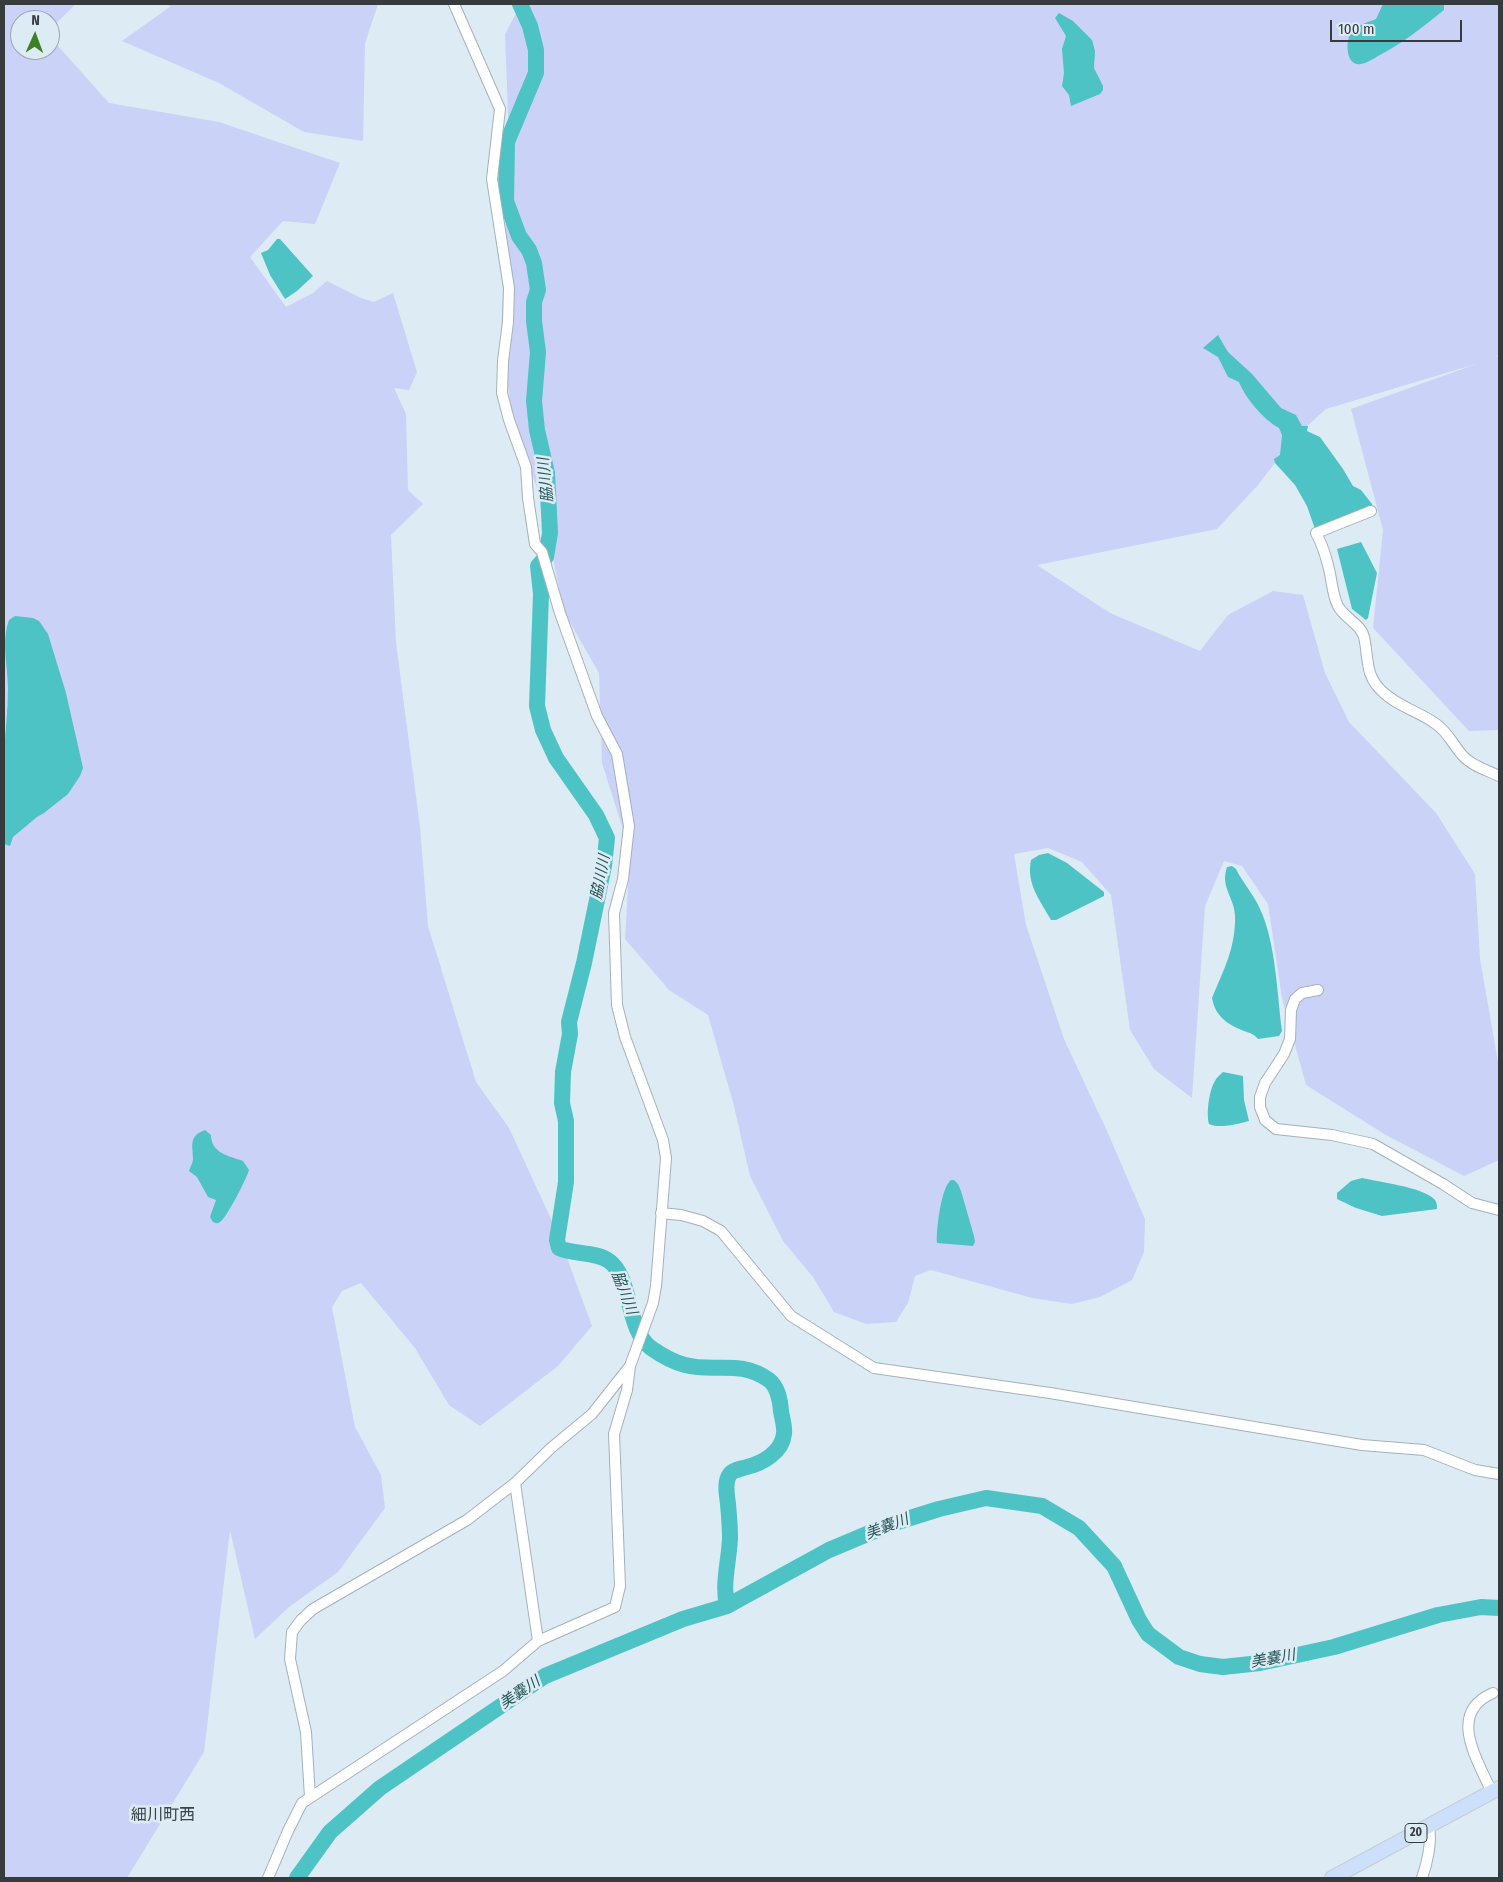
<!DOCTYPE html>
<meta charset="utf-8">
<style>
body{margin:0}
#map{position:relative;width:1503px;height:1882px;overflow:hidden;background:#ddebf4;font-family:"Fira Sans Condensed",sans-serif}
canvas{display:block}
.frame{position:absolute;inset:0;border:5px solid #363b3e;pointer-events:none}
.north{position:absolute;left:10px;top:10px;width:50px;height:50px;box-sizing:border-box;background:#ddebf4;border:1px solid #9aa5ab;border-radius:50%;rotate:2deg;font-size:14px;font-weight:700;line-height:20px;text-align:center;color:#363b3e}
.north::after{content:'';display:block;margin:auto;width:18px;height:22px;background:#3e8124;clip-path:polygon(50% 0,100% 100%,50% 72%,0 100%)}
.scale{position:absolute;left:1330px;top:20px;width:132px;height:22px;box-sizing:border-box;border:2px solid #363b3e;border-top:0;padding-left:6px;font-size:15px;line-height:18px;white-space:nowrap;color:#363b3e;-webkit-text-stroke:4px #ddebf4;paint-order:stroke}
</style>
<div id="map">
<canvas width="1503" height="1882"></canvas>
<div class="frame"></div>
<div class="north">N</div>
<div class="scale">100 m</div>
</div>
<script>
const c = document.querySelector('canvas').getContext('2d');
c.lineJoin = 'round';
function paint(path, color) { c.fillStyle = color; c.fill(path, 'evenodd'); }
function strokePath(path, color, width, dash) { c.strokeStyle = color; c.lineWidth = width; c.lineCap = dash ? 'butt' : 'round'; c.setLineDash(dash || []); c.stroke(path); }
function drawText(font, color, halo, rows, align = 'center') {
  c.font = font + ' "Fira Sans Condensed","Noto Sans JP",sans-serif'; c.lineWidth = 5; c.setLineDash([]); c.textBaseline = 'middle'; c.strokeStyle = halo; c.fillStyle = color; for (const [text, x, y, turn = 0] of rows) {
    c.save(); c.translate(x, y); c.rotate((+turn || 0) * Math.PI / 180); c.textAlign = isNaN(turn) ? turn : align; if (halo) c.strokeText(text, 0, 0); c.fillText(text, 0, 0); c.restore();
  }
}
const green = new Path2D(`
 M4,4H76L50,29V20H20V50H50V37L109,103L219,122L340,163L315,224L283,221L250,257L286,307L313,293L327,281L361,298L374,302L393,293L417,372L409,390L394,388L406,414L408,490L423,504L391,535L396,643L420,827L428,926L476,1082L509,1128L559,1236L592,1326L558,1366L480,1426L449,1405L415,1348L361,1283L342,1291L332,1307L355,1427L381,1475L385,1508L338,1572L289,1607L255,1639L230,1530L204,1752L127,1878H4Z
 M162,4H378L365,43L363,141L304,132L219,83L122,41L171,6Z
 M521,4H1499V354L1496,357L1499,356V730L1469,731L1373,628L1383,530L1351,409L1479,363L1326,409L1294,438L1258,485L1217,529L1037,565L1110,613L1200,651L1228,615L1273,591L1303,595L1325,673L1349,722L1436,813L1475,874L1480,959L1499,1068V1160L1464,1176L1386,1135L1306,1085L1282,998L1268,904L1242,866L1224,861L1205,906L1192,1098L1154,1069L1130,1030L1111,895L1082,862L1048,848L1014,854L1026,925L1064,1039L1107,1131L1145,1219L1144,1252L1132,1280L1100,1297L1072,1304L1032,1298L931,1270L915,1276L908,1303L896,1322L866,1324L834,1312L813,1277L783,1241L750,1176L734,1106L708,1015L669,990L625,939L630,852L602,763L599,673L564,612L540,495L514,428L501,338L509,140L505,34Z`);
const water = new Path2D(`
 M1383,4H1444V10C1423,27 1403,43 1378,56C1373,59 1367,63 1361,64C1345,67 1345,39 1352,31C1357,25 1369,22 1376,19Z
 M1059,13L1073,21L1092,40L1095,51L1094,68L1103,86V90L1100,94L1071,106L1069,95L1062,86L1064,73L1062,49L1066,36L1055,18Z
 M277,239H280L313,276L297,291L285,299L270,275L261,253L268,250Z
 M1218,335L1228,352L1252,374L1281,408L1296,415L1302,426H1308L1307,431L1320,437L1343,469L1353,486L1361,490L1372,504L1373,508L1315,529L1307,506L1295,485L1275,463L1274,459L1280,455L1282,435L1279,428C1263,419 1246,399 1239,382L1228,377L1218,357L1203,348Z
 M1361,542L1377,573L1368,618L1366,620L1352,609L1337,549Z
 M15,616L33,618L39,621L48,634L66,693L83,768L80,776L68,794L44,813L37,817L13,837L10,846L4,844C4,814 2,784 4,755C5,733 8,711 8,689C8,665 1,643 9,620Z
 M1048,853L1067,863L1104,892V896L1056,920H1051C1040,900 1026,884 1031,860L1039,855Z
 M1232,866L1236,869C1243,883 1254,895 1260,909C1276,943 1277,994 1282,1031L1279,1036L1258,1039C1254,1034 1250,1033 1244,1031C1228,1025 1215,1016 1212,998C1224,969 1236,947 1235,915C1234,897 1220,887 1227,867Z
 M1223,1072L1243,1076L1244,1100L1249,1121C1238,1124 1220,1129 1209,1124C1206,1114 1209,1090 1215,1081C1216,1078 1220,1075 1223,1072Z
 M205,1130L211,1135C211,1153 229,1156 243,1161L249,1170C247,1178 226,1219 220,1222C217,1224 216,1223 213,1222L210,1217L216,1200L208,1197L197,1177L189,1171C190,1167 193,1163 193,1159C193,1146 188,1136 205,1130Z
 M1362,1178C1380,1182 1420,1187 1433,1198C1437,1201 1437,1205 1437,1209L1382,1216L1356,1208L1337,1199V1193L1351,1181Z
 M951,1180H954L958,1184L961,1191L974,1236L975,1242L973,1246L937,1243C936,1231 941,1187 951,1180Z`);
const river = new Path2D(`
 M520,4L530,26L536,50V73L507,142L506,201L519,236L529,250L534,263L538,290L534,302V321L538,352L534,401L537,430L547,473L550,533L546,557L538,566L541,594L537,706L543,730L556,758L596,815L607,838L604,866L584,963L569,1022L570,1034L563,1072L562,1103L566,1121V1182L557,1240L559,1248C574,1255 595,1251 609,1261C632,1277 626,1330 651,1348C661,1355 673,1362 685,1365C716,1373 739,1359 769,1380C778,1387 780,1400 781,1411C782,1418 785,1427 784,1434C782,1452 763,1463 747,1467C741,1469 734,1469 730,1474C724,1482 727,1495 728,1504C729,1515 730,1527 730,1538C729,1562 722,1583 727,1606
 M297,1878L330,1832L380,1788L545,1676L683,1619L727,1606L829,1550L891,1524L939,1509L986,1498L1042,1506L1079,1528L1114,1566L1139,1620L1148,1634L1179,1657L1200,1664L1223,1667L1260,1663L1334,1647L1438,1615L1481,1607L1499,1608`);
const minor = new Path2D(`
 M1371,511L1316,533C1322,544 1326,556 1329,569C1332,581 1332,594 1338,606C1344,618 1361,624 1364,637C1369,658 1364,676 1384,693C1399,707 1420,712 1436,724C1448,732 1453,745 1463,756C1472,766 1487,770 1499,776
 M1318,990L1302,993L1295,999L1291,1010L1290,1039L1284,1054L1265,1083L1260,1097V1107L1265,1120L1276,1129L1332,1135L1373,1144L1443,1184L1472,1203L1499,1210
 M661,1213L681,1215L703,1221L721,1231L791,1316L874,1368L1050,1393L1362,1445L1424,1450L1475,1470L1499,1474
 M515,1483L538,1641
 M1492,1793C1478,1760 1446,1713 1493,1693
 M310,1797L306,1732L290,1659L292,1632L301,1620L313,1609L467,1520L515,1483L551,1448L592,1414L630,1366
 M268,1878L288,1831L302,1803L503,1671L538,1641L615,1607L620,1586L614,1434L627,1390L630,1366L653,1303L656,1286L666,1158L663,1140L625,1037L617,1005L614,913L623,879L629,826L617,754L597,716L560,613L542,552L535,544L528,498L526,467L509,420L502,393L503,361L508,322L509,288L492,179L500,109L454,4
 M1422,1878C1427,1864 1432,1842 1429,1827`);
const major = new Path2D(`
 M1332,1878L1499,1788`);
const shields = [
 [1416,1833,22]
];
const shieldNames = [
 ["20",1416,1833]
];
const waterNames = [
 ["脇川川",546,480,-96],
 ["脇川川",601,877,-79],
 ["脇川川",624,1293,69],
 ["美嚢川",887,1527,-21],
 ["美嚢川",1273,1659,-10],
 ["美嚢川",520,1693,-34]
];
const quarterNames = [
 ["細川町西",163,1816]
];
paint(green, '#cad2f7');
paint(water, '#4dc3c6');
strokePath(river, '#4dc3c6', 16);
strokePath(minor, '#a4b1b9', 12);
strokePath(major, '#c7c8c9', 16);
strokePath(minor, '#fff', 10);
strokePath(major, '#cde0fb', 14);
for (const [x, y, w] of shields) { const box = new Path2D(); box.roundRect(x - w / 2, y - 9.5, w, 19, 4); c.fillStyle = '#ddebf4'; c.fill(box); strokePath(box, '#363b3e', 1); }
drawText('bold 12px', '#363b3e', null, shieldNames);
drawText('italic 15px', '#235557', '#ddebf4', waterNames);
drawText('16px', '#39444b', '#ddebf4', quarterNames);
</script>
